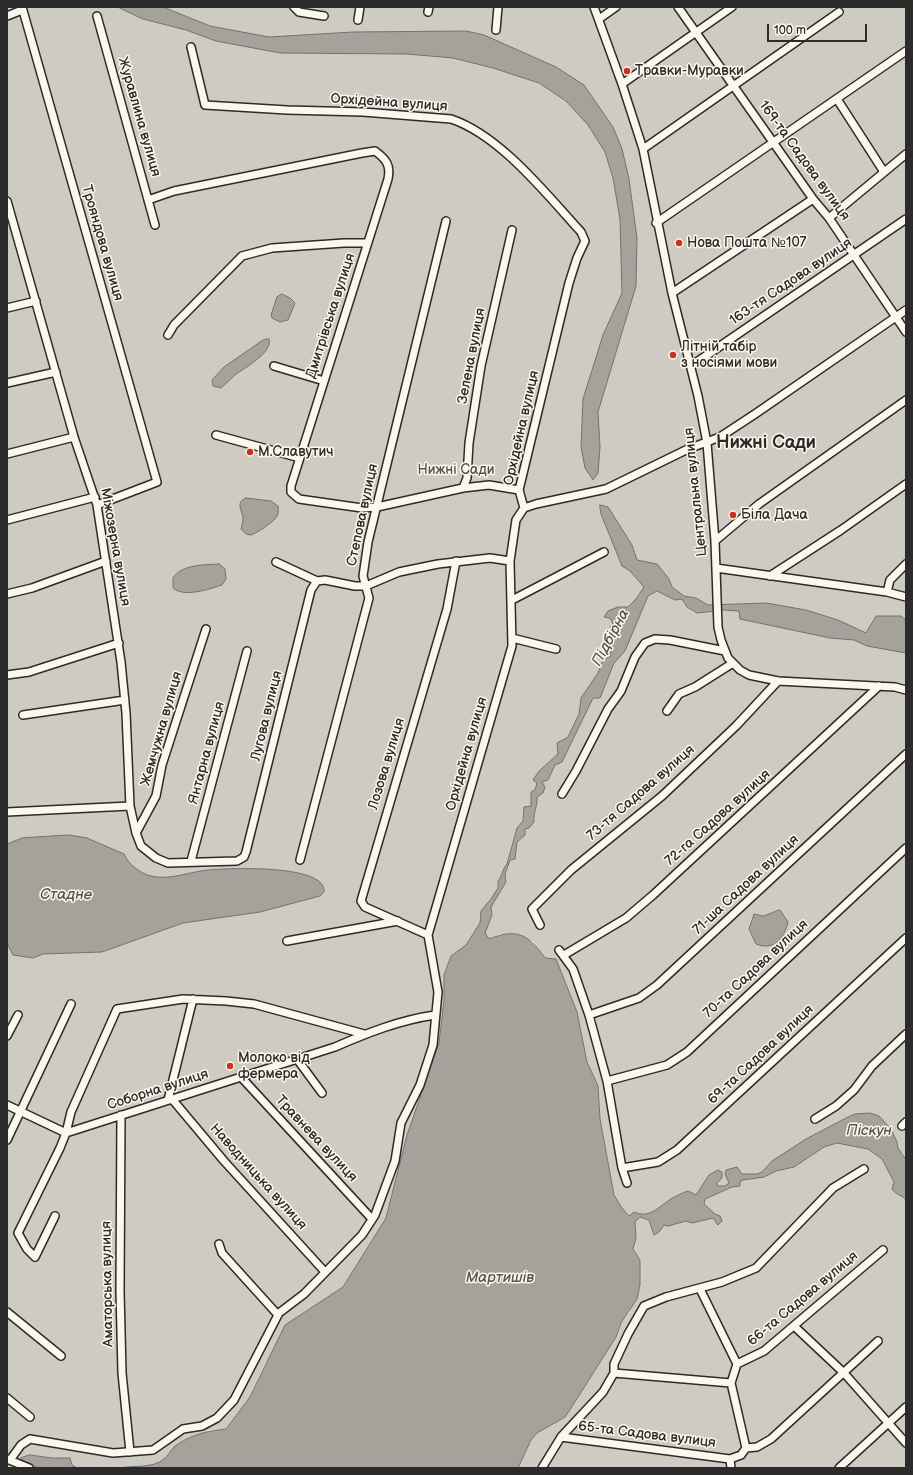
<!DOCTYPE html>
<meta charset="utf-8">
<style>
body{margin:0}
#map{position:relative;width:913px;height:1475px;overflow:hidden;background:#eeebe0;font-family:"Balsamiq Sans",sans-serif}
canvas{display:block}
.frame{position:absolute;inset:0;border:8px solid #2b2b2b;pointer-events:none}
.scale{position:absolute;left:767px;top:24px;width:100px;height:18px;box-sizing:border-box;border:2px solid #2b2b2b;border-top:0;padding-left:5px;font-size:12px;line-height:14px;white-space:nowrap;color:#2b2b2b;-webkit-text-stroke:3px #fbf7ec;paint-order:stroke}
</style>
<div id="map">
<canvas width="913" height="1475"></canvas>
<div class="frame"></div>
<div class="scale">100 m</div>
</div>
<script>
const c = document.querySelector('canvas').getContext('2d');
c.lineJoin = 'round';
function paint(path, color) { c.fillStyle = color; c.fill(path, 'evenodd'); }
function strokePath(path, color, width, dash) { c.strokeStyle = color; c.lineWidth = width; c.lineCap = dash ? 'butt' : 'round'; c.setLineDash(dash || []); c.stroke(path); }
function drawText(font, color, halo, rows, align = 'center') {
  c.font = font + ' "Balsamiq Sans",sans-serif'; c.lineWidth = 3; c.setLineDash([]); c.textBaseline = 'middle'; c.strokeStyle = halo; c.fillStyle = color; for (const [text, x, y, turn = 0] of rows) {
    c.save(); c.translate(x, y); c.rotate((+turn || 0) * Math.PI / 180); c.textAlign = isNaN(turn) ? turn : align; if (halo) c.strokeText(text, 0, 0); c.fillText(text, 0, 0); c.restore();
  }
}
const green = new Path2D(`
 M7,7H906V1468H518L531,1440L537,1433L565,1417L616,1337L621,1323L630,1312L640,1260L633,1249L636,1238L635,1222L622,1208L614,1195L600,1119L598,1086L587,1062L577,1012L533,941L501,934L451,956L444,975V1000L439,1043L407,1135L386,1218L343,1287L318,1305L265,1364L250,1397L226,1429L209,1430L164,1468H7Z`);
const water = new Path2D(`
 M118,7H163L210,26L269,37L353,32L466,31L484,35L556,67L584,85L613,127L622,149L629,179L637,238L636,286L598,412L600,447L598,473L593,480L585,468L581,447L583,399L603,335L622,293L620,219L613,178L605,152L588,125L566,101L539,83L493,68L453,58L407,54L280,53L216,41L186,30L143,19Z
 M282,294L290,298L295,303L288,320L280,322L272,318L271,315L277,297Z
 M269,339C274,352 244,368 235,375C230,379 226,384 221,388L213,386L212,380L224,367L263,340Z
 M246,498L271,501L278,506C278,509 279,513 277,516C274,522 257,533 251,535L246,534L241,529C242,525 243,522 243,518C242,510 235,502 246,498Z
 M600,505L608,507L632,545L637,560L657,564L669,579L672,587L684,596L696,598L708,605L766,603L806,610L838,620L866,633L876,616H901L906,620V653L867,646L854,640L830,638L740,619L739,611L724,610L697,613L687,607L682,599L675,600L657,591L648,596L625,651L614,663L600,698H593L562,762L555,765L548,780L542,782L545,787L543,793L537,797C538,806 533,812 534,822L529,828L525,829V835L517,842L515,859L510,860L505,874L506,882L491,907L492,915L485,933L489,939C517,928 528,934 545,958L556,959L577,1012L587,1062L598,1086L600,1119L614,1195L622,1208L629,1216L634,1212C650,1219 658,1207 671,1199C676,1196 682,1193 688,1191L696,1195L709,1175L718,1170L722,1172V1178L716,1184L719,1186H725L729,1183L725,1174L726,1170L737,1167L742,1174H757L762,1172L772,1161L806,1139L846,1118L855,1114L870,1113L879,1116L891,1129L897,1142L898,1148L906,1160V1200C902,1195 896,1195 892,1189L894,1182L882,1159L868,1149L837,1143L824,1147L794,1167L776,1171L764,1177L743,1180L740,1182V1186L732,1187L705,1199L704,1204L715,1214L720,1216L722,1221L718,1225L713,1218L692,1223L686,1221L668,1226L664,1225L659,1232L654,1235L649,1220L640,1217L635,1222L636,1238L633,1249L640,1260V1285L637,1299L621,1323L616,1337L573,1405L565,1417L537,1433L531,1440L518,1468H119C133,1465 152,1469 164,1459C168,1456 170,1451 174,1447C189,1435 207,1431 226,1429L250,1397L285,1325L343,1287L386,1218L407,1135L439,1043L444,1000V975L451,956L466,945L480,923L481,911L491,899L498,888V881C503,875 502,869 507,864L517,828L523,821L524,807L531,806V792L535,790L537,783L533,780L539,771L558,754L557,743L568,737L579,714L581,698L598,673L603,660L611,656L607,643L612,641L617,633L610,627L613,624L610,618L604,617L608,611L618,607H628L636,599L644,587L630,571L622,566L601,514Z
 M219,564L225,569L226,579L222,585C210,589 184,598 173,588V578C182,564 204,565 219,564Z
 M69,835L87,838L124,854C128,864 141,874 151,876C168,881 192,871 209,870C229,868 327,864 324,892L320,896L260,912L183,923L102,952L43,954L33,958L13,955L7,943V844L22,838Z
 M780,910L788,922C784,939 773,951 756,944L749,929L754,914L763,916Z
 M30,1455L52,1458H70L72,1465L77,1468H40L25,1464L21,1458Z`);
const minor = new Path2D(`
 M22,7L157,482L97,505
 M294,7L299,12L324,16
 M594,7L622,84L643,149L672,293L698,396L707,443L715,541L718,627L721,640L728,658L740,670L749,675L778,681L895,687L906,690
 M678,7L813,199L829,218L906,332
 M428,12L429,7
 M7,16L22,10
 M97,16L155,225
 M599,19L616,7
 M358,20L360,7
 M496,30L498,7
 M191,47L205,105L287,110L363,112L451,119C500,135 547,195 581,232L585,241L577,258L569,283L519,490L524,508
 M622,84L732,7
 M837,99L884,172
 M643,149L839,12
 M148,200L174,191L362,153L375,151C386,159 391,165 388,179L291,486V492L299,499L362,508L377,507L463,488L489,485L519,490
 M7,201L74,437L97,505L121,662L126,713L130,806L136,833L141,846L156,858L168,863L237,861L244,857L246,852L311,590L317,581
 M829,218L906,154
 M656,223L906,51
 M672,293L813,199
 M7,308L36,301
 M168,335L174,325L242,256L272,248L344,243H367
 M274,366L324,381
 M691,366L906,219
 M7,383L56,372
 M216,435L300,458
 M7,454L74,437
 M463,488L467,478L469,443L481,366L512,230
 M7,520L95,497
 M715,541L759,504L906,400
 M276,562L317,581L325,580L355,586H366L399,572L438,564L490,558L510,561
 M716,568L887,592L906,597
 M770,576L841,530L906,484
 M887,592L890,580L906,564
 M7,594L32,588L106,561
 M512,600L604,552
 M512,638L556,649
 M7,675L29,672L119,643
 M667,711L679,694L695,687L733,663
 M23,715L125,700
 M562,794L576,771L608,709L621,691L635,657L645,643L655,639L670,640L725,651
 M7,812L130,806
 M136,833L156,796L162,765L206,629
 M300,860L369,598L363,576L368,542L446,221
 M191,861L247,651
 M540,925L532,909L571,870L662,796L736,726L778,681
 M428,935L365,907L361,901L447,609L456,561
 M287,941L398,921
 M559,950L573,969L589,1015L607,1081L622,1168L627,1183
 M564,955L626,918L653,895L879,686
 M589,1015L639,998L657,985L906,754
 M7,1036L18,1015
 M297,1059L322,1093
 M241,1077L372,1219
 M607,1081L667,1065L687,1052L906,848
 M172,1099L224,1161L325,1272
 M168,1100L193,999
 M7,1105L66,1133L335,1047C367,1033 400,1020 435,1015
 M121,1115L120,1291L122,1373L130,1452
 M815,1119L836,1106L854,1090L872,1066L906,1034
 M902,1126L906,1122
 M7,1140L71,1004
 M622,1168L658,1162L677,1150L906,938
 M55,1216L35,1257L27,1249L18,1233L60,1148L66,1133L71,1112L117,1009L183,999L226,1001L254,1004L364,1034
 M219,1244L222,1253L278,1315
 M700,1289L737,1364L731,1383L746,1448L741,1455L730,1459L731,1468
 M7,1312L61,1356
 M794,1326L844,1373L906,1443
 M737,1364L764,1351L883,1250
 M614,1373L731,1383
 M7,1398L30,1417
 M561,1437L730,1459
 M746,1448L757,1447L771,1439L878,1341
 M7,1459L29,1468
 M10,1460L21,1445L30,1439L113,1453L153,1450L183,1429L202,1426L217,1418L234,1400L279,1313L304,1294L362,1235L375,1215L395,1161L401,1123L420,1085L433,1045L438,992L428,935L512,646L510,561L516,520L524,508L536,504L606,489L688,449L720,437L755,414L906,310
 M542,1468L561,1437L603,1392L614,1373V1364L628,1334L644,1306L666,1297L722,1282L756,1268L833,1188L864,1169
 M839,1468L906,1407`);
const markers = [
 [627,71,4,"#c8321e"],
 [679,243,4,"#c8321e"],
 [673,355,4,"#c8321e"],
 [250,452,4,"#c8321e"],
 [733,515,4,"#c8321e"],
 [230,1066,4,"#c8321e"]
];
const poiNames = [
 ["Травки-Муравки",635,71],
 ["Нова Пошта №107",687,243],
 ["Літній табір",681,347],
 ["з носіями мови",681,363],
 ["М.Славутич",258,452],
 ["Біла Дача",741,515],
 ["Молоко від",238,1058],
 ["фермера",238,1074]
];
const streetNames = [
 ["Орхідейна вулиця",389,103,4],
 ["Журавлина вулиця",139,117,74],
 ["169-та Садова вулиця",804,161,54],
 ["Трояндова вулиця",102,243,74],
 ["163-тя Садова вулиця",791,282,-34],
 ["Дмитрівська вулиця",331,316,-72],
 ["Зелена вулиця",472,356,-79],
 ["Орхідейна вулиця",522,428,-77],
 ["Центральна вулиця",696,492,-96],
 ["Степова вулиця",363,515,-78],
 ["Міжозерна вулиця",115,547,80],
 ["Лугова вулиця",267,716,-76],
 ["Жемчужна вулиця",162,729,-74],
 ["Янтарна вулиця",207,753,-75],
 ["Орхідейна вулиця",467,754,-74],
 ["Лозова вулиця",387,764,-73],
 ["73-тя Садова вулиця",641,793,-41],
 ["72-га Садова вулиця",718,818,-42],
 ["71-ша Садова вулиця",746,885,-43],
 ["70-та Садова вулиця",756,969,-43],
 ["69-та Садова вулиця",761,1055,-43],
 ["Соборна вулиця",158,1090,-18],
 ["Травнева вулиця",316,1139,47],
 ["Наводницька вулиця",258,1177,48],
 ["Аматорська вулиця",108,1284,-91],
 ["66-та Садова вулиця",803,1299,-40],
 ["65-та Садова вулиця",647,1435,7]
];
const parkNames = [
 ["Нижні Сади",456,470]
];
const waterNames = [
 ["Підбірна",611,638,-62],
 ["Стадне",66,895],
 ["Піскун",869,1131],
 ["Мартишів",500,1278]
];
const districtNames = [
 ["Нижні Сади",766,443]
];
paint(green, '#cecbc2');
paint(water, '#a4a29a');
strokePath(water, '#74726e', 1);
strokePath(minor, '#2b2b2b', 10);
strokePath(minor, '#fbf7ec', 7);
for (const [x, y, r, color] of markers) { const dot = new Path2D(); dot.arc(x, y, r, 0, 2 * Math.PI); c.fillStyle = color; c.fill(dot); strokePath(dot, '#fbf7ec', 1.5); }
drawText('14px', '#2b2b2b', '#fbf7ec', poiNames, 'left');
drawText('14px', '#2b2b2b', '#fbf7ec', streetNames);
drawText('14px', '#545351', '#fbf7ec', parkNames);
drawText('italic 15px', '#555552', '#fbf7ec', waterNames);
drawText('bold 18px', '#2b2b2b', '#fbf7ec', districtNames);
</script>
